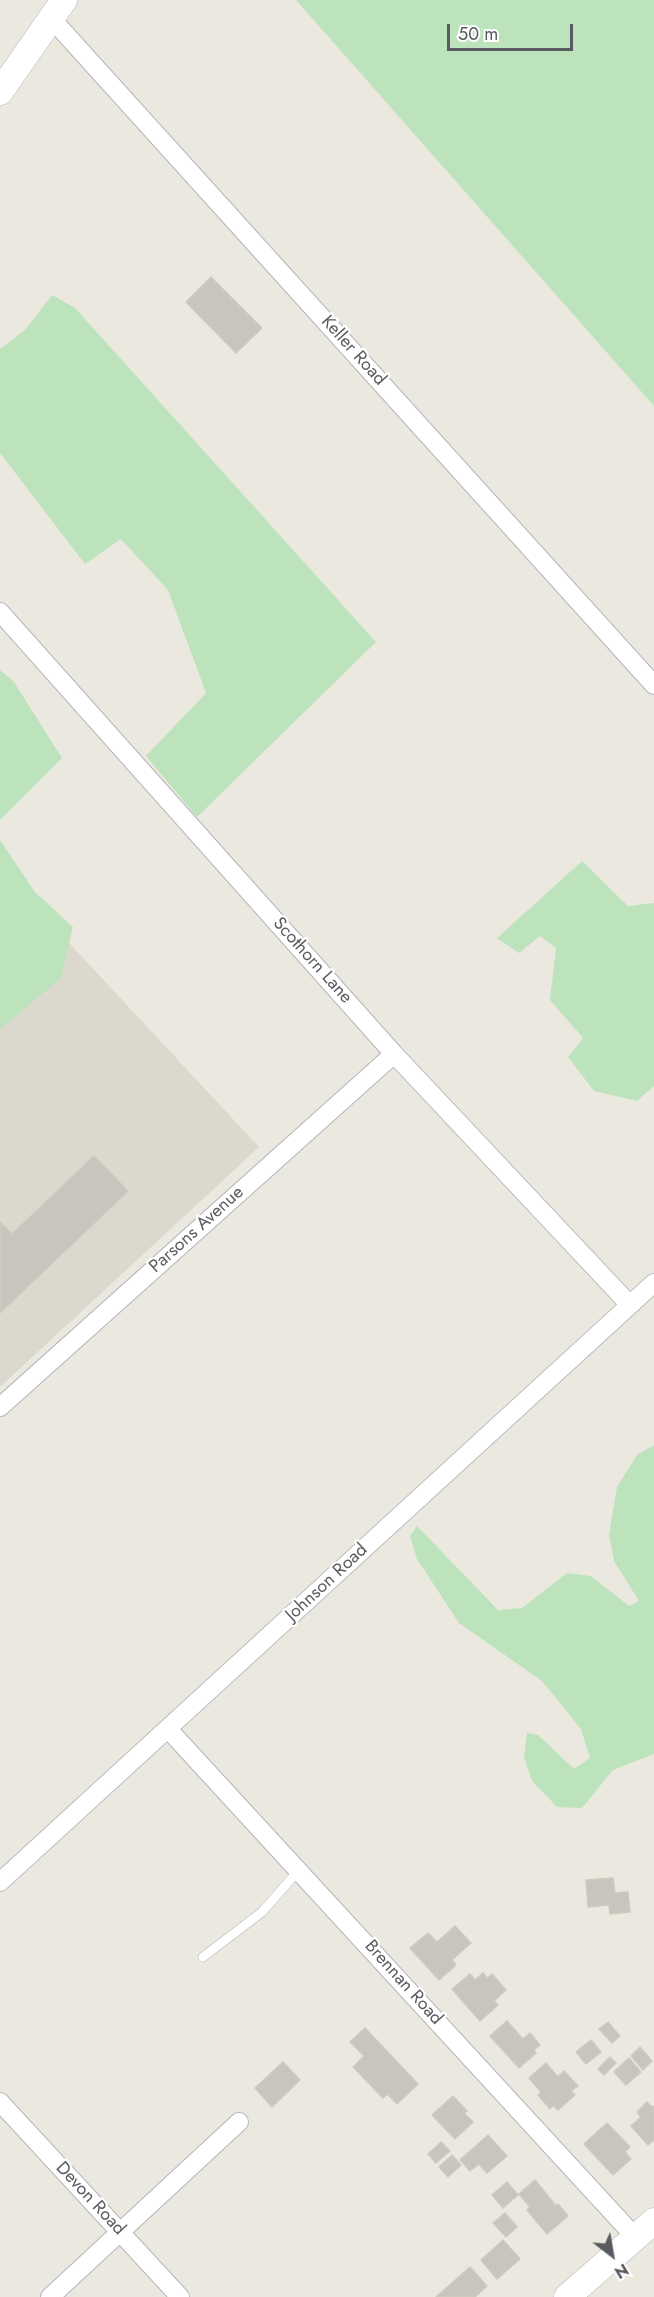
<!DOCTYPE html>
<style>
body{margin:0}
#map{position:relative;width:654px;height:2297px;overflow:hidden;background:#ebe9df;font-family:Jost,sans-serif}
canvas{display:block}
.north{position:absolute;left:582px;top:2225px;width:60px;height:60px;-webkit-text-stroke:4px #fff;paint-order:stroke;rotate:149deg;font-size:16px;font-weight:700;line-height:24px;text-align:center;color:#585c60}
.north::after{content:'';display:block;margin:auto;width:21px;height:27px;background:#585c60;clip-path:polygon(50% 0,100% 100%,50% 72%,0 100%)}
.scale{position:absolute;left:447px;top:24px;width:126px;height:27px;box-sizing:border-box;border:3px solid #585c60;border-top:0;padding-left:8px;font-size:18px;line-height:21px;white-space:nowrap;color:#585c60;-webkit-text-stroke:4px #fff;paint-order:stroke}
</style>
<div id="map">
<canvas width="654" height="2297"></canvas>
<div class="north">N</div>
<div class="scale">50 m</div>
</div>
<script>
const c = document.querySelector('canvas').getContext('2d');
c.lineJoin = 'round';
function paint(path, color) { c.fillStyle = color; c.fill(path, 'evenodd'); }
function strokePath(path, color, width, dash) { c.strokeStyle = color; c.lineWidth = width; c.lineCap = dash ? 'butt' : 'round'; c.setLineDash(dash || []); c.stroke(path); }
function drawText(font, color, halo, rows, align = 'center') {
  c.font = font + ' Jost,sans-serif'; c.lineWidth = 4.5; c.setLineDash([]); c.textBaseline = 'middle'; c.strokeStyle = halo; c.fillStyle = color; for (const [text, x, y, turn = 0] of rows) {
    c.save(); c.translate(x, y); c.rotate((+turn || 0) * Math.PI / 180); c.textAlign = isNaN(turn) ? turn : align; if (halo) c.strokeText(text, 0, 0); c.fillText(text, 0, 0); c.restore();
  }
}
const education = new Path2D(`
 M57,930L259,1147L0,1387V983Z`);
const green = new Path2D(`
 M296,0H654V406Z
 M52,295L75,308L376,642L197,817L146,756L206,693L168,590L121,539L85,564L0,453V349L25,330Z
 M0,670L14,682L62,758L0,820Z
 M0,840L35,892L73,927L61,978L0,1029Z
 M582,861L628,906L654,903V1086L637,1101L594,1091L568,1057L583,1038L550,1000L556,948L540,936L519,953L497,938Z
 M654,1445V1754L613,1770L582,1808L557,1807L532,1781L524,1757L527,1733L538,1735L574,1769L590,1758L581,1729L542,1681L459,1623L417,1559L410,1536L417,1526L498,1610L522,1608L567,1573L591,1576L629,1606L639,1601L614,1561L609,1535L617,1487L637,1455Z`);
const building = new Path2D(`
 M211,277L262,328L236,353L186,302Z
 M94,1156L128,1191L0,1313V1222L12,1234Z
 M613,1878L615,1893L628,1892L630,1912L610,1914L609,1905L588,1907L586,1880Z
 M455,1926L471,1943L452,1960L456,1965L439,1980L410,1948L428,1933L437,1942Z
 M483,1973L487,1978L492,1974L506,1990L494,2001L498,2005L480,2021L452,1989L470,1974L475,1980Z
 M507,2021L523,2039L530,2033L540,2045L534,2050L536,2053L519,2068L490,2036Z
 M608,2022L620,2036L612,2043L599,2029Z
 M365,2028L418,2084L397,2104L387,2094L383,2098L353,2067L364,2056L350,2042Z
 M591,2040L601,2052L586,2064L576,2052Z
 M640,2047L652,2061L643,2070L631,2056Z
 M610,2057L616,2063L604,2075L598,2069Z
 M629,2058L641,2072L626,2085L614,2072Z
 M283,2062L300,2080L272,2107L255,2088Z
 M546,2063L558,2077L564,2071L578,2086L571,2091L575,2095L558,2110L553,2105L550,2109L538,2095L541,2092L529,2078Z
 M453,2096L467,2111L464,2113L473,2122L455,2139L432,2115Z
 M647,2102L652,2107L654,2106V2140L648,2145L631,2126L641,2117L637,2112Z
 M607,2123L630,2147L625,2152L631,2159L613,2175L584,2144Z
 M488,2135L507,2156L487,2173L479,2164L470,2171L460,2160Z
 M441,2142L450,2151L436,2163L428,2154Z
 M452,2155L461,2165L448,2177L439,2167Z
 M535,2180L556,2206L558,2204L568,2216L547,2234L527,2210L530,2207L519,2194Z
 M507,2182L518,2195L503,2208L492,2195Z
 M505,2213L517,2227L506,2237L493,2223Z
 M503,2240L520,2259L497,2279L481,2260Z
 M470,2267L487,2286L475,2297H436Z`);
const lane = new Path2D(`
 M203,1957L262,1912L299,1870`);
const street = new Path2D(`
 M51,18L654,685
 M0,612L394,1054L630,1305
 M0,1407L394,1054
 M168,1729L636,2238
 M0,1882L654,1283
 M0,2102L180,2297
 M50,2297L239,2122`);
const secondary = new Path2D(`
 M0,92L64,0
 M567,2297L654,2221`);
const streetNames = [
 ["Keller Road",353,351,48],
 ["Scothorn Lane",312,961,48],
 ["Parsons Avenue",197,1230,-42],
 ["Johnson Road",327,1583,-43],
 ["Brennan Road",403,1983,48],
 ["Devon Road",90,2199,47]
];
paint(education, '#dbd8ce');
paint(green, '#bce3bc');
paint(building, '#c8c5bf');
strokePath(building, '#cfcabe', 1.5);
strokePath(lane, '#b2b6ba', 10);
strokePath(street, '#b2b6ba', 20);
strokePath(secondary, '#b5b9be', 27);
strokePath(lane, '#fff', 9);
strokePath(street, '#fff', 18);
strokePath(secondary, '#fff', 26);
drawText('18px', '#585c60', '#fff', streetNames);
</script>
